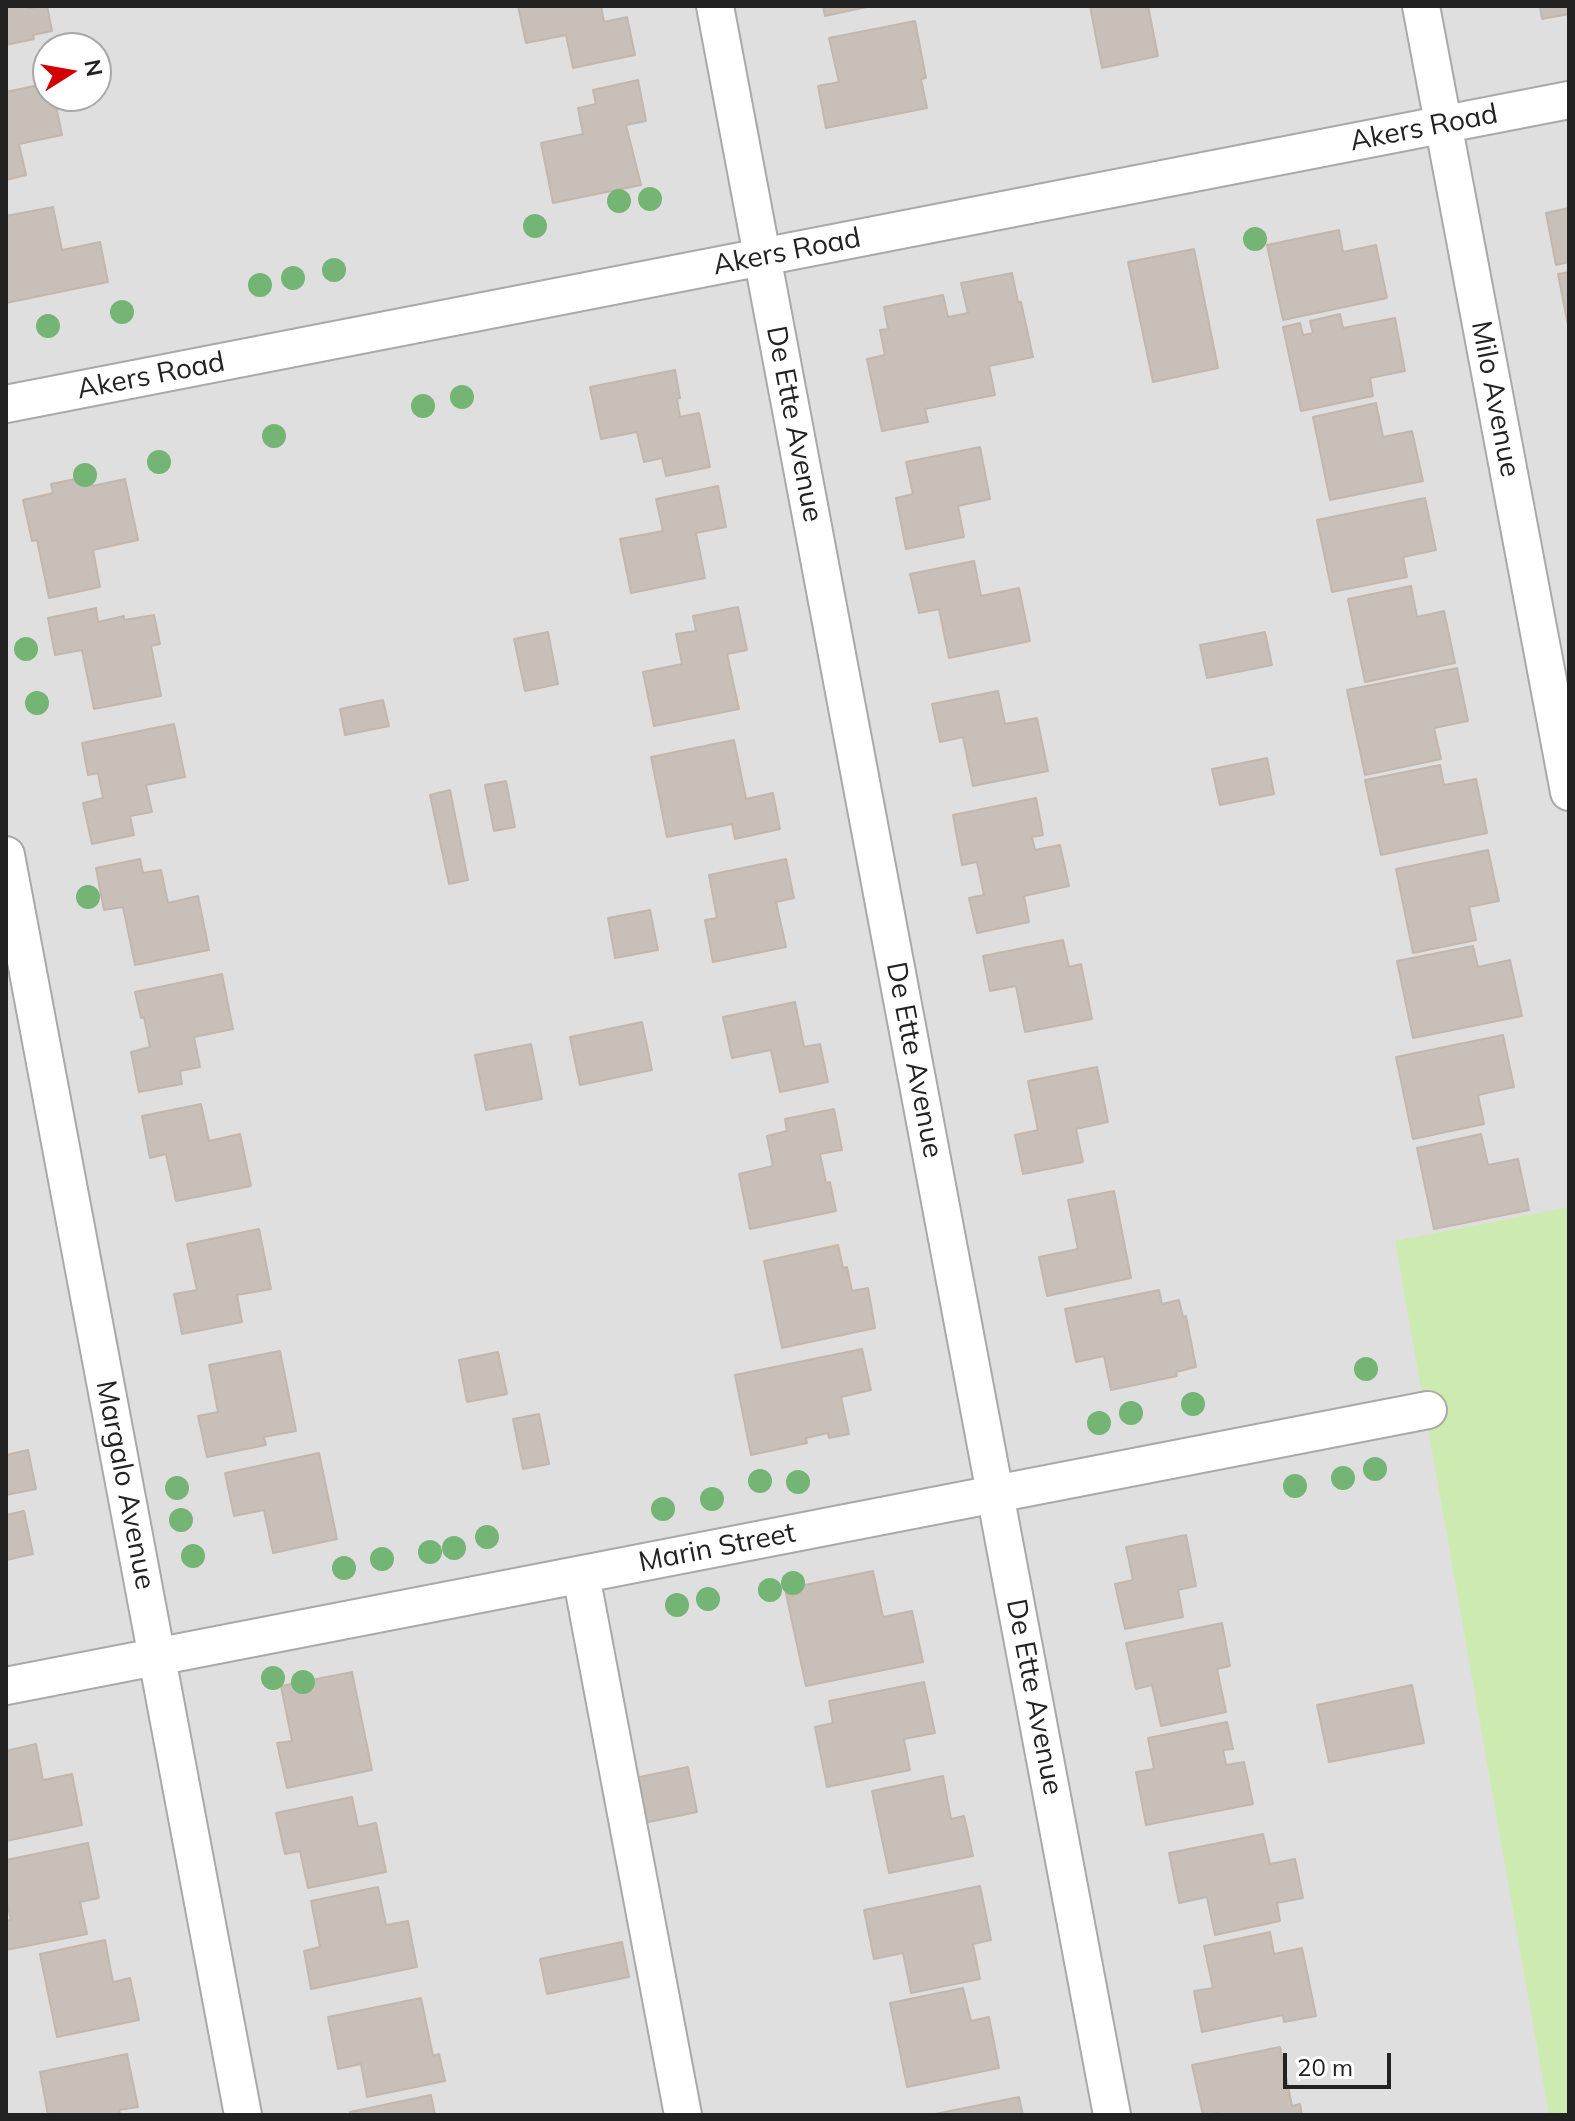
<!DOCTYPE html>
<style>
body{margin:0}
#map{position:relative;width:1575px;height:2121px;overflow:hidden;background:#f2efe9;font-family:Mulish,sans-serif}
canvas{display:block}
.frame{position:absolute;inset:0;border:8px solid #222;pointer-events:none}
.north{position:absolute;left:32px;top:32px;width:80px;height:80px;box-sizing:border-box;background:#fff;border:2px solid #a7a7a7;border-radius:50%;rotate:79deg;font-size:22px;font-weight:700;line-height:32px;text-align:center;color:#222}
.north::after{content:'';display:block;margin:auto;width:28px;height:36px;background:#d40000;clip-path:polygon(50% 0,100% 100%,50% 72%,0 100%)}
.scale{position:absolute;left:1283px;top:2053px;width:108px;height:36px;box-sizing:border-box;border:4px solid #222;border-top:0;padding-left:10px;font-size:24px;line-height:28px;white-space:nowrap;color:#222;-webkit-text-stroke:6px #fff;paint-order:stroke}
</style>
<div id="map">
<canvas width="1575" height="2121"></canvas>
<div class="frame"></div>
<div class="north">N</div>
<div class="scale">20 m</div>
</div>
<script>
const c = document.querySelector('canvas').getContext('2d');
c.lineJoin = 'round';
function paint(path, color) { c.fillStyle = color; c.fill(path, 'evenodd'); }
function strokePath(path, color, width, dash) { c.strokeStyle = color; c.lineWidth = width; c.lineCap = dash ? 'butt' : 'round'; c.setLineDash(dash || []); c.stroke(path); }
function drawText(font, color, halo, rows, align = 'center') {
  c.font = font + ' Mulish,sans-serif'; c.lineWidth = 6; c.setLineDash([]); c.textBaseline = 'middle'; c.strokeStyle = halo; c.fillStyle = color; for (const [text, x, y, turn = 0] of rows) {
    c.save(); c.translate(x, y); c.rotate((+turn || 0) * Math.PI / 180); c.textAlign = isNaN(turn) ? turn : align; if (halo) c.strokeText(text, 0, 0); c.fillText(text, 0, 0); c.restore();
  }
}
const residential = new Path2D(`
 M6,6H1569V2115H6ZM48,48H96V96H48Z`);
const grass = new Path2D(`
 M1569,1207V2115H1549L1395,1241Z`);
const building = new Path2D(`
 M6,6H27L28,8L47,6L52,31L33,35L34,39L6,45Z
 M518,6H601L604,22L627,17L635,55L573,68L566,35L526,43Z
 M823,6H871L825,16Z
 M1090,6H1148L1158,56L1102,68Z
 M1540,6H1569V14L1542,19Z
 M915,21L926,78L921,79L927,108L826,128L818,86L839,82L829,38Z
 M638,80L646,121L626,125L641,185L553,203L541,143L583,134L578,108L596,104L593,90Z
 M48,83V96H54L62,135L19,144L26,175L6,180V92Z
 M53,207L62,250L100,242L108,282L6,303V216Z
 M1569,208V262L1556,265L1546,213Z
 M1339,230L1343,252L1376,245L1387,298L1283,320L1267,245Z
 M1194,249L1218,368L1153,382L1128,262Z
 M1569,272V324L1568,325L1558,274Z
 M1012,273L1018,302H1021L1033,357L989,366L995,395L925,409L928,422L882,431L867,359L885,355L880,330L888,329L884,307L943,295L948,317L968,313L961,283Z
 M1340,314L1343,328L1395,318L1405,371L1370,378L1373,396L1301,411L1283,327L1300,323L1303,335L1313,333L1310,321Z
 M675,370L680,398L677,399L680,417L699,413L710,467L666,476L662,458L644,462L637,432L601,439L590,387Z
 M1376,403L1383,437L1412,431L1423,481L1330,500L1313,417Z
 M980,447L990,499L958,506L964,537L906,549L896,498L913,494L906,462Z
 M90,476L92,486L125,479L138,540L93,550L100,587L49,598L37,540L32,541L23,500L53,493L51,484Z
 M718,486L726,527L696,533L705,578L631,593L620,539L663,531L656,499Z
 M1425,498L1436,550L1403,557L1407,577L1332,592L1317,520Z
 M974,561L981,596L1019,588L1030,641L949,658L939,609L919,613L910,574Z
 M1411,586L1417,617L1444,611L1455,663L1365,682L1348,599Z
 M738,607L747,650L727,654L739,709L654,726L643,672L682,664L676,634L696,631L693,616Z
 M96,608L98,622L124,616V620L154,615L160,644L151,646L161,696L94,709L82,650L55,655L48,618Z
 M548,632L558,684L525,691L514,639Z
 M1265,632L1272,665L1207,678L1200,645Z
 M1457,668L1468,721L1434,728L1441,759L1365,775L1347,690Z
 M998,691L1005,724L1037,718L1048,771L973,786L963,737L940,742L932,704Z
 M383,700L389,726L345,735L340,709Z
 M174,724L185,777L146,785L152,812L130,816L134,835L92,844L83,803L103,798L98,773L88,775L82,743Z
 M734,740L746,799L773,793L780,829L735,839L732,824L667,837L651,757Z
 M1267,758L1274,794L1220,805L1212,769Z
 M1440,765L1444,785L1476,779L1487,833L1381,855L1365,780Z
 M506,781L515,827L494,831L485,785Z
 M450,790L468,880L449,884L430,795Z
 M1036,798L1043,835L1032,837L1035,850L1060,845L1069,886L1024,896L1029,922L977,933L969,898L984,895L977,862L962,865L953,815Z
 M1488,850L1499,901L1469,907L1476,940L1413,953L1396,869Z
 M140,859L143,873L161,870L168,903L198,896L209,950L135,965L123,907L104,910L96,868Z
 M786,859L794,898L776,902L786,947L713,962L705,920L717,918L709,875Z
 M650,910L658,950L615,958L608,918Z
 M1063,940L1069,967L1081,964L1092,1019L1025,1032L1016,986L990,991L983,956Z
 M1473,946L1478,967L1510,960L1522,1016L1413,1038L1397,961Z
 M222,974L233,1029L194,1037L200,1067L180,1071L182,1084L139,1092L131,1052L150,1047L144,1017L141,1018L135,992Z
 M795,1002L804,1047L820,1044L828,1082L780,1092L771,1050L732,1058L723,1017Z
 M642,1022L652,1070L580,1085L570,1037Z
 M1503,1035L1514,1087L1478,1095L1484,1124L1413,1139L1396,1057Z
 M531,1044L542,1099L486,1110L475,1055Z
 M1097,1067L1108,1122L1076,1129L1083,1162L1023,1174L1015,1135L1038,1130L1028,1081Z
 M201,1104L209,1141L240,1134L251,1186L176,1201L166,1154L150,1158L142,1116Z
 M834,1109L842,1150L820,1154L826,1183L830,1182L836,1211L750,1229L739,1174L773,1166L767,1136L787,1131L785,1119Z
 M1481,1134L1488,1165L1518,1159L1529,1210L1434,1229L1417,1148Z
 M1114,1191L1131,1278L1047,1296L1039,1257L1078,1249L1068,1200Z
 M259,1229L271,1289L237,1295L242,1322L182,1334L174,1294L197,1290L187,1244Z
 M838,1245L843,1268L847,1267L852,1291L868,1288L875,1328L782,1348L764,1261Z
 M1159,1290L1162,1304L1179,1300L1183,1317L1186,1316L1196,1367L1176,1372L1177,1376L1111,1390L1104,1356L1076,1362L1065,1309Z
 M862,1349L871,1390L841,1397L849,1434L829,1438L828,1433L806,1438L807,1443L751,1455L735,1375Z
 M280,1351L296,1431L264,1437L266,1445L207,1457L198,1416L218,1412L209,1365Z
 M498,1352L507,1394L467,1402L459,1360Z
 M539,1414L549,1464L523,1469L513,1419Z
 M28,1450L36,1489L6,1495V1455Z
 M319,1453L337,1539L273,1553L264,1510L234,1516L225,1473Z
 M24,1511L33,1554L6,1560V1515Z
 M1186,1535L1196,1586L1178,1590L1183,1617L1125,1629L1115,1584L1133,1580L1126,1547Z
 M873,1571L883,1617L912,1611L923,1662L806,1686L785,1589Z
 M1222,1623L1230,1666L1217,1669L1226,1712L1161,1726L1152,1685L1136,1689L1126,1643Z
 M352,1672L372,1770L287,1788L277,1743L292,1741L281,1686Z
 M924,1682L935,1733L904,1739L910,1770L827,1787L815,1727L833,1723L829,1701Z
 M1412,1685L1424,1743L1329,1762L1317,1705Z
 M1227,1722L1233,1749L1223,1750L1226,1765L1244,1762L1253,1804L1146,1825L1136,1772L1154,1769L1148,1738Z
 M36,1744L43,1780L72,1774L82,1825L6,1841V1751Z
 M688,1767L697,1812L639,1824L630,1779Z
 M943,1776L951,1819L964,1816L973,1856L889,1873L872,1791Z
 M352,1797L358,1827L376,1823L386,1872L308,1888L300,1851L285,1854L276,1813Z
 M1263,1834L1270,1864L1295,1859L1303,1898L1277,1903L1280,1921L1215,1935L1207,1897L1179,1903L1169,1853Z
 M88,1843L99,1898L80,1902L87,1934L6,1950V1921L11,1920L6,1897V1860Z
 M980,1886L991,1940L973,1944L980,1979L911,1993L903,1953L874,1959L864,1910Z
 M378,1887L386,1925L408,1921L417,1967L311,1989L304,1951L320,1947L311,1901Z
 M1270,1932L1274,1954L1302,1948L1316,2016L1284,2022L1283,2015L1202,2032L1194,1991L1213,1988L1204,1946Z
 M105,1940L113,1982L130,1978L139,2020L57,2037L40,1954Z
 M622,1942L629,1977L547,1994L540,1959Z
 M963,1988L971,2021L989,2017L999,2068L907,2087L890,2003Z
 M421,1998L433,2056L439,2054L445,2081L367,2097L361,2064L338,2069L328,2017Z
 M1280,2047L1292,2106L1300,2104L1302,2115H1220L1219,2113L1203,2115L1192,2065Z
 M127,2054L138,2107L119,2110L120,2115H48L40,2072Z
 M431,2095L435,2115H350V2112Z
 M1019,2097L1023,2115H930Z`);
const minor = new Path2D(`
 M715,6L1112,2115
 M1421,6L1569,792
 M6,404L1569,100
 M6,855L243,2115
 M581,1575L683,2115
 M6,1686L1428,1410`);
const trees = [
 [650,199],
 [619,201],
 [535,226],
 [1255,239],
 [334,270],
 [293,278],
 [260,285],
 [122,312],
 [48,326],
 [462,397],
 [423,406],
 [274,436],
 [159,462],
 [85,475],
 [26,649],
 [37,703],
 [88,897],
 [1366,1369],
 [1193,1404],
 [1131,1413],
 [1099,1423],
 [1375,1469],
 [1343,1478],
 [760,1481],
 [798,1482],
 [1295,1486],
 [177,1488],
 [712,1499],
 [663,1509],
 [181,1520],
 [487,1537],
 [454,1548],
 [430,1552],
 [193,1556],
 [382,1559],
 [344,1568],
 [793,1583],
 [770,1590],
 [708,1599],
 [677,1605],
 [273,1678],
 [303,1682]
];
const streetNames = [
 ["Akers Road",1424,128,-11],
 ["Akers Road",787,252,-11],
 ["Akers Road",151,376,-11],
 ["Milo Avenue",1495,399,79],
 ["De Ette Avenue",794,424,79],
 ["De Ette Avenue",914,1060,79],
 ["Margalo Avenue",125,1485,79],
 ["Marin Street",717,1548,-11],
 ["De Ette Avenue",1034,1697,79]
];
paint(residential, '#e0dfdf');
paint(grass, '#cdebb0');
paint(building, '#c7bfb8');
strokePath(building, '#c4b6ab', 2);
strokePath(minor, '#a9a9a9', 40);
strokePath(minor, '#fff', 36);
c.fillStyle = '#74b475';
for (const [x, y] of trees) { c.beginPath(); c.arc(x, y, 12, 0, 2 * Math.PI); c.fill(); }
drawText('28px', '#222', '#fff', streetNames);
</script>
